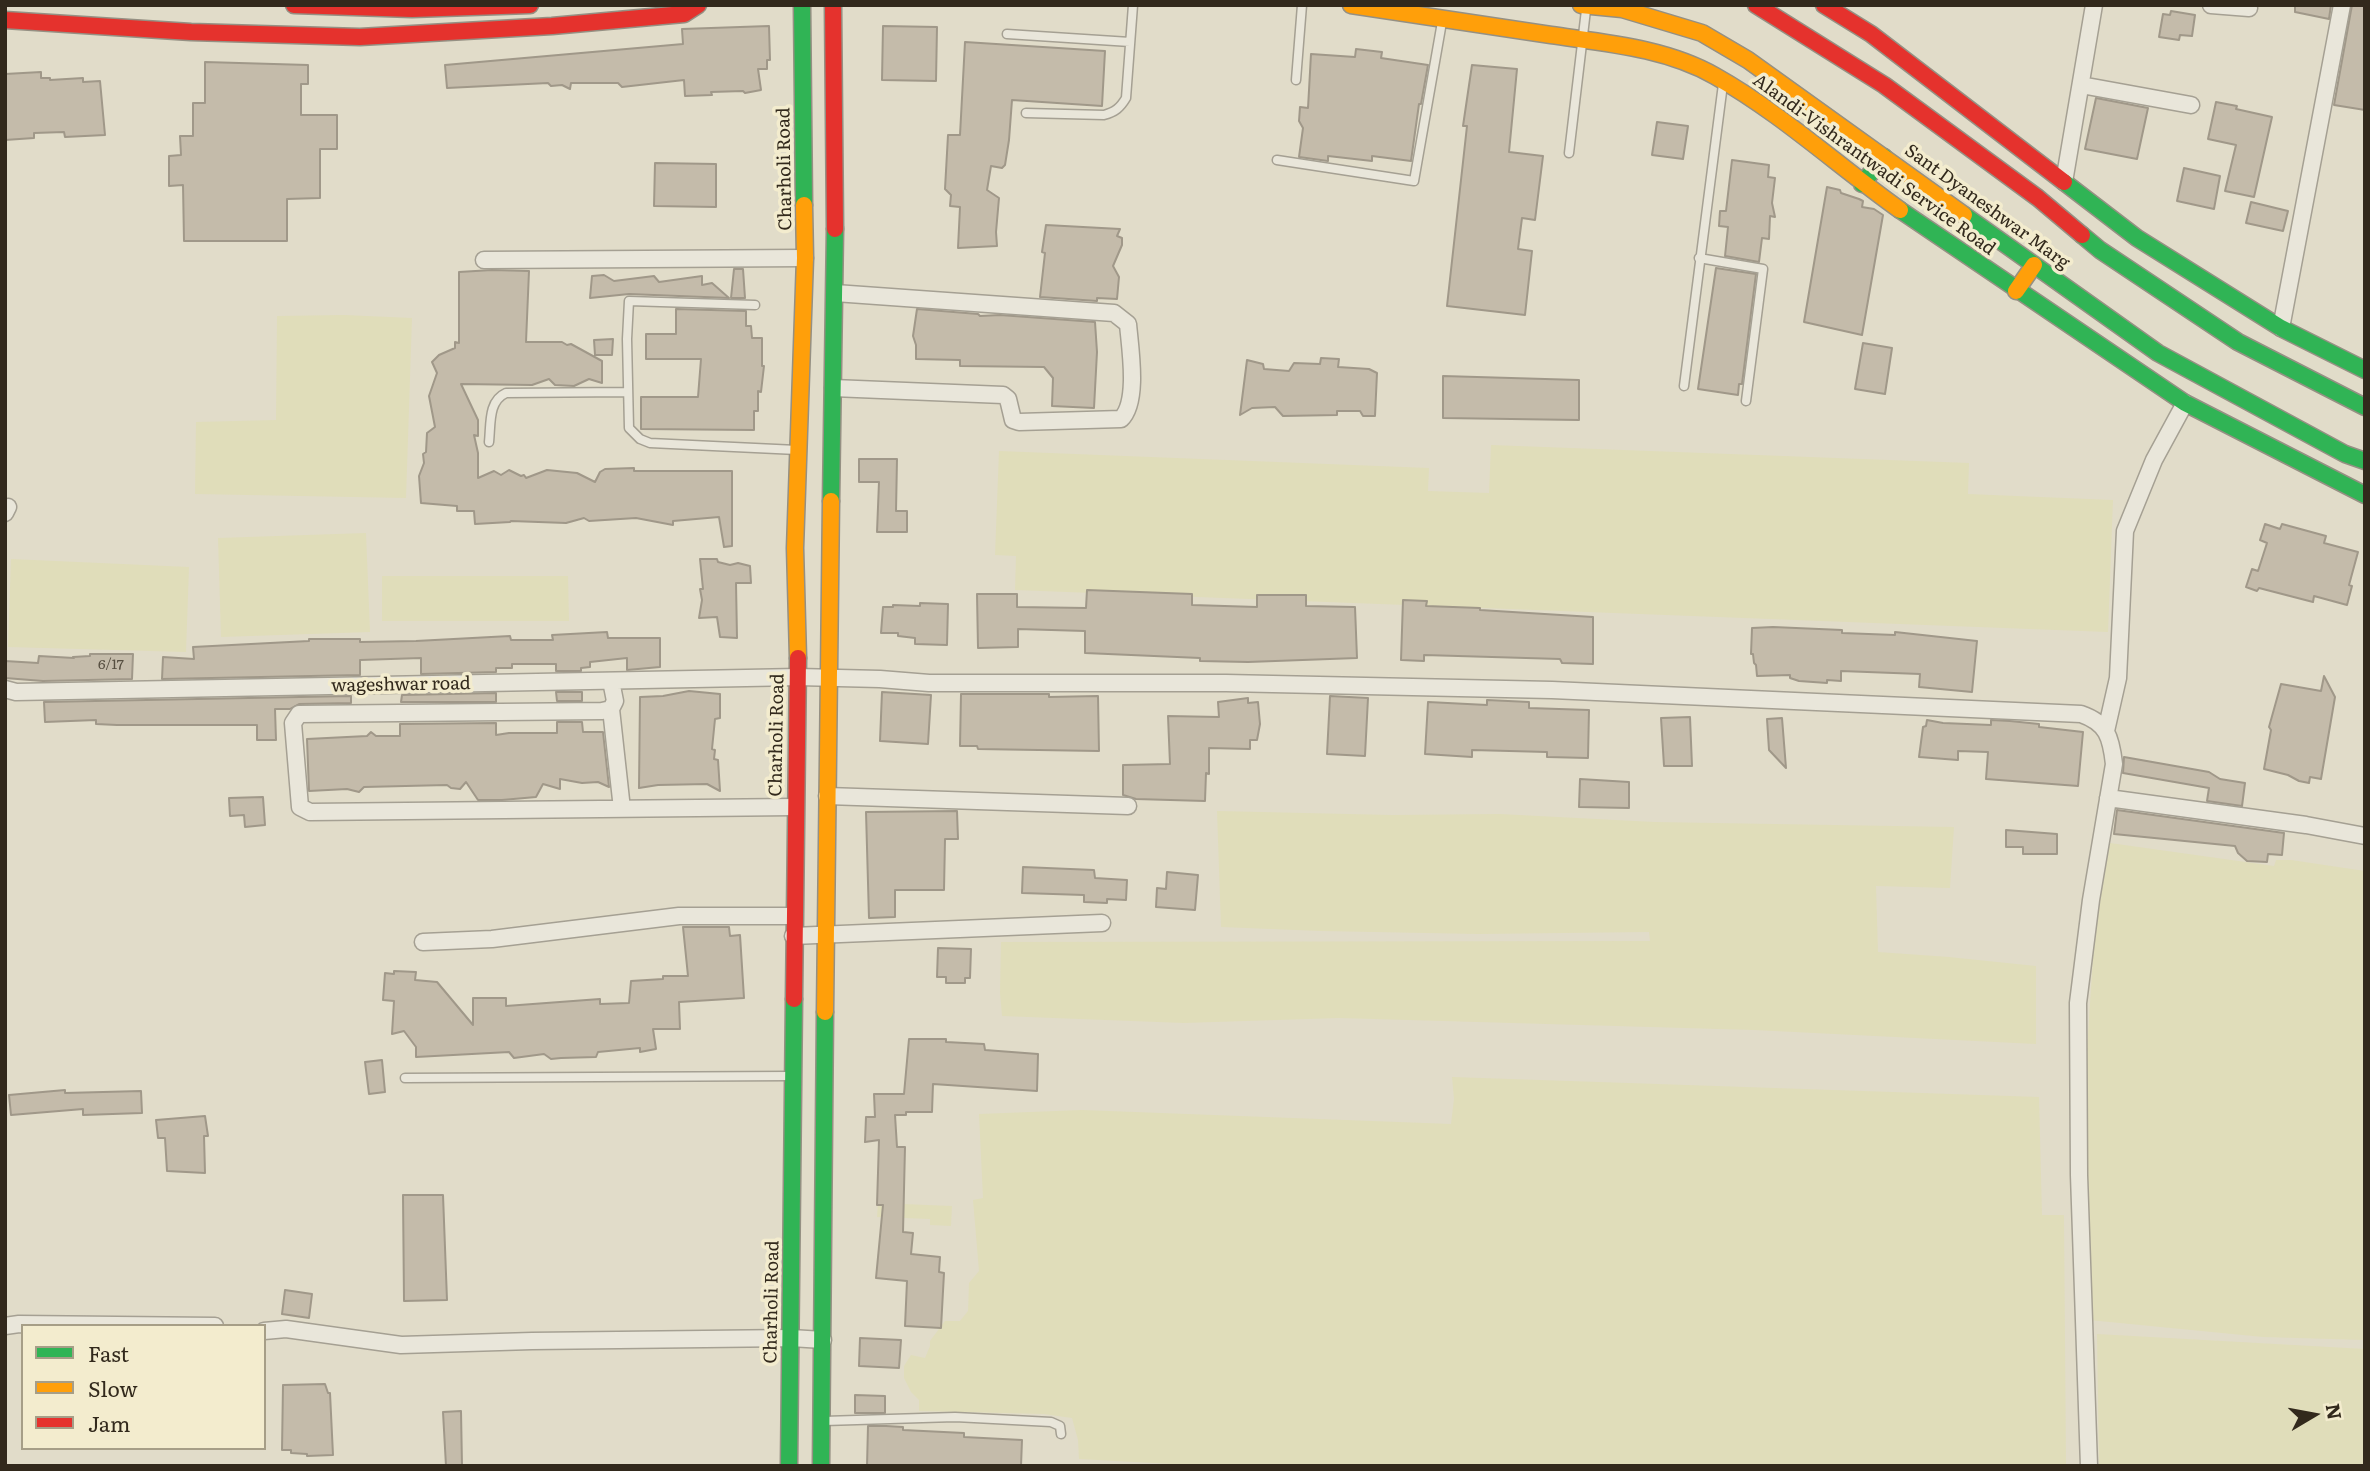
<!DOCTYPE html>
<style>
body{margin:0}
#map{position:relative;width:2370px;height:1471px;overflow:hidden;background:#e1dcc9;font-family:Literata,serif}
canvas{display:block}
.frame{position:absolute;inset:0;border:7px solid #32291c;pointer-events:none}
.legend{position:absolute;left:21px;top:1324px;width:245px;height:126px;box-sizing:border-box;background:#f3ecce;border:2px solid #a69e87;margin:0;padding:9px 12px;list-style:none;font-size:21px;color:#32291c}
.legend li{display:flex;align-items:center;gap:14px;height:35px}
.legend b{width:35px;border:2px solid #a69e87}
.north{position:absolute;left:2279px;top:1380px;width:70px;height:70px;-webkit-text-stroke:5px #f3ecce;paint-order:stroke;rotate:80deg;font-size:19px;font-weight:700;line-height:28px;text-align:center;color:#32291c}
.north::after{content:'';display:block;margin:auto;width:24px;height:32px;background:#32291c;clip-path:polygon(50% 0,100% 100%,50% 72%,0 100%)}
</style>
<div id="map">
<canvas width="2370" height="1471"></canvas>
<div class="frame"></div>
<ul class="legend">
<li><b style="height:9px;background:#30b455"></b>Fast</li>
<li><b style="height:9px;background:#ff9f0a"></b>Slow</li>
<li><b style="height:9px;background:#e5322d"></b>Jam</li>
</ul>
<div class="north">N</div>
</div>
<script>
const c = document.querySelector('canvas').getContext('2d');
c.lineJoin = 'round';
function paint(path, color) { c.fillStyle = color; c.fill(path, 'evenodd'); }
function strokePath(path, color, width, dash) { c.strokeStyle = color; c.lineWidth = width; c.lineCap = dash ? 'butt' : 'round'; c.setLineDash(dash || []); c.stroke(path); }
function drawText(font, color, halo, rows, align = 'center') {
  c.font = font + ' Literata,serif'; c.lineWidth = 7; c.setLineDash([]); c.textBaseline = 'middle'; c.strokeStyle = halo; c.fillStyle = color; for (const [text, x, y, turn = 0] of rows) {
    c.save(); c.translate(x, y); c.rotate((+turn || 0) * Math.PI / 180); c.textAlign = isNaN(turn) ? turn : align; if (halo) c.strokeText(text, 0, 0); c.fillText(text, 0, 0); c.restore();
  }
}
const farmland = new Path2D(`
 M344,315L412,318L406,498L195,494L196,422L276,420L277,316Z
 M1491,445L1969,463L1968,494L2113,500L2108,632L1015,590L1016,556L995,555L999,451L1429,468L1428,491L1489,493Z
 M366,533L370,632L221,637L218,538Z
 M11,559L189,567L186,652L8,647Z
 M382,576H568L569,621H382Z
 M1217,811L1392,815L1500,814L1654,822L1954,827L1950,888L1876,886L1878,952L1949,957L2036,966V1044L1754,1030L1339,1018L1184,1023L1002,1016L1000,993L1001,942L1650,941L1649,932L1478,934L1321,931L1221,927Z
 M2110,843L2274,866L2276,860H2291L2365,871V1340L2263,1337L2089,1320L2086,1065L2095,927Z
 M1452,1077L2039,1097L2042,1215H2064L2066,1466H1208L1079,1459L1078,1440L1072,1418L1044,1414L919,1411V1400L911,1392L904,1378V1366L911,1355L925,1358L930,1346V1341L945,1321H960L968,1311L969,1283L979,1271L973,1200L983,1198L979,1114L1082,1110L1451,1124L1454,1099Z
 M878,1203L952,1206L951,1226L930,1225V1219L877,1217Z
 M2097,1334L2365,1349V1466H2099Z`);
const building = new Path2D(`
 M2295,5H2331L2329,19L2295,12Z
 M2352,5H2365V110L2334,105Z
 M2171,11L2195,15L2192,36L2180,35L2179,40L2159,37L2163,14L2170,15Z
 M769,26L770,60H767V69H758L761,90L745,93L743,91L711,92L712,95L685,96L684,80L622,87L618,83H571L570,89L562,85L551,86L548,83L447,88L445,65L683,44L682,29Z
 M883,26L937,27L936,81L882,80Z
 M965,42L1105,51L1102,106L1012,100L1009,140L1005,165L1002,168L991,166L987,190L999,198L996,232L997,246L958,248L960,207L950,206L951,195L945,189L948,135H960Z
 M1356,49L1382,52L1381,58L1428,65L1421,104H1419L1411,161L1372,156V161L1328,156V161L1299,157L1303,128L1299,121L1300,107L1308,108L1311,54L1355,57Z
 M205,62L308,65V84H301V115H337V149H320V198L287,199V241H184L183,185L169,186V156L181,155L180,136H193V103H205Z
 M1472,65L1517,69L1509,152L1543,156L1535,220L1522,218L1518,249L1532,251L1525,315L1447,306L1467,126H1463Z
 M41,72V78H50V80L83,78V82L100,81L105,135L65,137L64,132L34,133V138L5,140V74Z
 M2096,98L2148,108L2137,159L2085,149Z
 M2216,102L2237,106L2236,109L2272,117L2254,197L2225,191L2236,145L2208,139Z
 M1657,122L1688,126L1683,159L1652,155Z
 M1732,160L1769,165L1768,177L1775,178L1772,203L1775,217L1770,216L1769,239L1762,238L1759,262L1725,256L1728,227L1719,226L1720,211H1726Z
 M655,163L716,164V207L654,206Z
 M2184,168L2220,176L2214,209L2177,201Z
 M1827,187L1840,190L1841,193L1859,199L1863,201L1862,207L1874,209L1883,215L1862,335L1804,322Z
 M2251,202L2288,211L2283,231L2246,223Z
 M1046,225L1120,229L1117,236L1122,238V245L1113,266L1119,277L1117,299L1097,298V301L1040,297L1045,253L1042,252Z
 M1716,268L1756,274L1742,384H1739L1738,395L1698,389Z
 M734,269H743L745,298H731Z
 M492,270L529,271L526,342H562L567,345L571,344L602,361V383L589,379L574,386L555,385L549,379L532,385L461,384L478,420V436L474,435L478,453V478L494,471L501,475L509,470L521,476L524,475L526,478L547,470L577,473L595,482L600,472L605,469L634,468V471H732V546L724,547L719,517L673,521V525L636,518L589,521L584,518L566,523L511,521L510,522L475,524L474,511H457V506L421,503L419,476L424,463L423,454L426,452L427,433L435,427L429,396L437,373L432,362L439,355L455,348V342L459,343V272Z
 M604,275L614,281L654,276L659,282L702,276V285L712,283L729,298L629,294L590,298L592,276Z
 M676,309L746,311V326H751L752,338H762V366H764L761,392L758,391V411H754V430L641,429V397H698L701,359H646V334H676Z
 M917,309L978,314L980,316L1000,315L1095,322L1097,352L1094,408L1052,406L1053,378L1044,367L960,366V360L916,359V345L913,336Z
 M613,339L612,355H595L594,340Z
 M1863,343L1892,348L1885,394L1855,389Z
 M1321,358L1339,359L1338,367L1369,369L1377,373L1375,416H1363L1360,411H1337V415L1283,416L1275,407L1252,408L1240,415L1247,360L1263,364L1264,369L1289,371L1294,363L1320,364Z
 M1443,376L1579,380V420L1443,418Z
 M859,459H897L896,511H907V532H877L879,482H859Z
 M2265,524L2280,529L2282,524L2326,536L2324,543L2358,552L2349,585L2352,586L2347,605L2314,596L2313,602L2259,588L2257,591L2246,587L2252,569L2258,571L2267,543L2260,540Z
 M700,559H717L718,562L730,565L738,563L750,566L751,583H736L737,638L720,637L717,617L699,618L702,600L700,589H703Z
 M1087,590L1192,594V605L1257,607V595H1306V606L1355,607L1357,658L1248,662L1200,661V658L1085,653V631L1018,629V647L978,648L977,594H1017V607L1086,608Z
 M1403,600L1427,601L1426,606L1480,608V610L1593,617V664L1562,663L1560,659L1424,655V661L1401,660Z
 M920,603L948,604L947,645L915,644V638L898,636V633H881L883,607H893V605L920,606Z
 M1773,627L1842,630V633L1895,635V632L1977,641L1972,692L1919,687L1920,674L1841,671V681L1827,680V683L1799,681L1790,678V675L1757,676L1756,665L1754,663L1753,654H1751L1752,628Z
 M607,632L608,638H660V667L627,670V658L590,662V667L581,668V671H556V664H512V668H496V672L421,674V658L360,660V675L162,679L163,657L194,659L193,647L309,641V639H360V642L416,641L510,636L511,640H553L552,635Z
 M90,654H133L132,679L43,681L5,678V661L38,663L39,656L74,658L73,657L90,656Z
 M2324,676L2335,697L2321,779L2310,777L2309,783L2299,781L2288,775L2264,769L2271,730L2269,727L2281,684L2321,691Z
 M689,691L720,694V718L715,719L712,749L715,750L714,759L718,760L720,791L707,784L658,785L639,788L640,697L663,696Z
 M556,692H582V701H557Z
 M882,692L931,695L928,744L880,741Z
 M496,693V702H401L402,695Z
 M961,694H1049V697L1098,696L1099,751L978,749L977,746H960Z
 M351,696V703L299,704L290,709H275L276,740H257V725H117L96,724V720L45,722L44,702Z
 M1330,696L1368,698L1365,756L1327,754Z
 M1248,698V703L1258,702L1260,724L1257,740H1250V749L1209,748V774L1206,773L1205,801L1136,799L1123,795V765L1170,764L1168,716L1219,717L1218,702Z
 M1487,700L1529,702V708L1589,710L1588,758L1547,757V752L1472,750V757L1425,754L1428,702L1487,705Z
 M1690,717L1692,766H1664L1661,718Z
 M1782,718L1786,768L1769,750L1767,719Z
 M1927,720L1943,723L1991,725V720L2010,721L2039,724V727L2083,732L2078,786L1986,779L1988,752L1958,751V760L1919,757L1923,727L1926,726Z
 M557,722H582L583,732H603L609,787L598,782L582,783L560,779V789L543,784L536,797L502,800H478L466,782L460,789L451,788L447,785L364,787L359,792L347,789L309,791L307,739L367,736L371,732L376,736H400V724L496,723V735L509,733H557Z
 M2124,757L2209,772L2220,779L2245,783L2242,806L2207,801L2209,788L2123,773Z
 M1580,779L1629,782V808L1579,807Z
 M263,797L265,825L245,827L244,815L230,816L229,798Z
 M2117,810L2284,833L2282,855L2268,854L2267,862L2247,861L2238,853L2235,846L2114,834Z
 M957,811L958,839H945L944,890H895V917L869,918L866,812Z
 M2006,830L2057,834V854H2023V847H2006Z
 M1023,867L1094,870L1095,878L1127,880L1126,900L1107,899V903L1084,902V895L1022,893Z
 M1167,872L1198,875L1195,910L1156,907L1157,888L1166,889Z
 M683,927H729L730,936L740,935L744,998L679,1002L680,1029H653L656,1049L640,1052V1048L598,1052L596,1057L561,1058L551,1059L544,1054L514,1058L509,1052L416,1057V1047L404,1031L392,1034L394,1001L383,1000L385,973L394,974V971L416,972L415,980L437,982L473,1025V998H506V1006L600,999V1004L629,1003L631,981L663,979V976H688Z
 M938,948L971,949L970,978H965V983H946V977H937Z
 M909,1039H946V1042L984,1044L985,1050L1038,1054L1037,1091L933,1084L932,1112H906V1115H895L897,1147H905L903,1232L913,1233L911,1254L940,1257L939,1272L944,1273L941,1328L905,1326L907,1281L876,1278L883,1205H877L879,1140L865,1142L866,1117H875L874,1094H904Z
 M382,1060L385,1092L369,1094L365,1062Z
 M65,1090V1093L141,1091L142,1113L83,1115V1109L11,1115L9,1095Z
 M205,1116L208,1136H204L205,1173L167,1171L165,1138H158L156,1120Z
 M403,1195H443L447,1300L404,1301Z
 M285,1290L312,1294L309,1318L282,1314Z
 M860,1338L901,1340L899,1368L859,1366Z
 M325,1384L328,1393H330L333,1455L307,1456V1454L291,1453V1450H282L283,1385Z
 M855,1395L885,1396V1413H855Z
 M461,1411L462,1466H446L443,1412Z
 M868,1426H886L903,1427V1430L964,1433V1437L1022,1440L1021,1466H867Z`);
const lane = new Path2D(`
 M1007,34L1130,42
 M1296,80L1302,5
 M1026,113L1104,115C1115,112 1120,108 1126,98L1133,5
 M1569,153L1586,10
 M1277,160L1414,181L1442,22
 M1699,258L1763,269L1746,401
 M755,305L629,301L627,339L629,428L640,439L650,443L797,450
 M1684,386L1723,84
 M489,442C491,424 488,401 506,393L627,392
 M405,1078L791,1076
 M824,1421L955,1417L1051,1422L1060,1426L1061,1434`);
const street = new Path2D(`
 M2211,5L2249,8
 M2081,85L2191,105
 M2064,182L2094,5
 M484,260L805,258
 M2281,328L2342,5
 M833,388L1003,395L1008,399L1013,420L1019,422L1121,419C1139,402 1130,348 1128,324L1114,313L835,293
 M5,513L8,507
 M611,681L615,701L611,709L602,711L299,714L293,723L300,807L310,812L794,807
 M5,689L16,692L798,677L880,679L929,683H1226L1552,690L2081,714C2107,723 2111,737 2114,764L2091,900L2078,1003L2079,1175L2089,1466
 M611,709L622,809
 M2106,731L2118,678L2125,531L2154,460L2185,403
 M827,796L1128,806
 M2108,798L2306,825L2365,836
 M793,936L1102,923
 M423,942L492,939L679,916H793
 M5,1326L19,1324L215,1326
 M264,1331L286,1329L401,1345L532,1341L791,1338L823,1340`);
const fast = new Path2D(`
 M802,5L804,205
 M2064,182L2137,238L2281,328L2365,370
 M1862,184L1884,157
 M1900,210L2185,403L2365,495
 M1964,215L2158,353L2345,454L2365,461
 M2082,235L2100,250L2238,342L2365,407
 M831,501L835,229
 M789,1466L794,999
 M821,1466L825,1012`);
const slow = new Path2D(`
 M1351,5C1418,15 1484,25 1551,35C1605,43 1666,48 1715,76C1781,113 1838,166 1900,210
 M1581,5L1622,9L1702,33L1748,60L1964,215
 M2016,291L2034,265
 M798,658L795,548L805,258L804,205
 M825,1012L831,501`);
const jam = new Path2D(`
 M294,5L412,9L530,5
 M833,5L835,229
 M1756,5L1884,85L2038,198L2082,235
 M1824,5L1871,34L2064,182
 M5,20L191,32L360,37L552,26L684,14L698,5
 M794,999L798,658`);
const numberNames = [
 ["6/17",111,665]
];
const streetNames = [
 ["Alandi-Vishrantwadi Service Road",1874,165,36],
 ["Charholi Road",785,169,-91],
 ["Sant Dyaneshwar Marg",1987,207,36],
 ["wageshwar road",401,685,-1],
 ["Charholi Road",777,735,-89],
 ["Charholi Road",772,1302,-89]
];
paint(farmland, '#e0ddba');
paint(building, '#c4bbaa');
strokePath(building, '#a09889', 2);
strokePath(lane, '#a5a093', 11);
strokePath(street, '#a5a093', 19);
strokePath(fast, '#959083', 19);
strokePath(slow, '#959083', 19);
strokePath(jam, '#959083', 19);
strokePath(lane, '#e9e6da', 8);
strokePath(street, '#e9e6da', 16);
strokePath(fast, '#30b455', 16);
strokePath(slow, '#ff9f0a', 16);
strokePath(jam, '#e5322d', 16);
drawText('14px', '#564e40', null, numberNames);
drawText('18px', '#32291c', '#f3ecce', streetNames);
</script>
